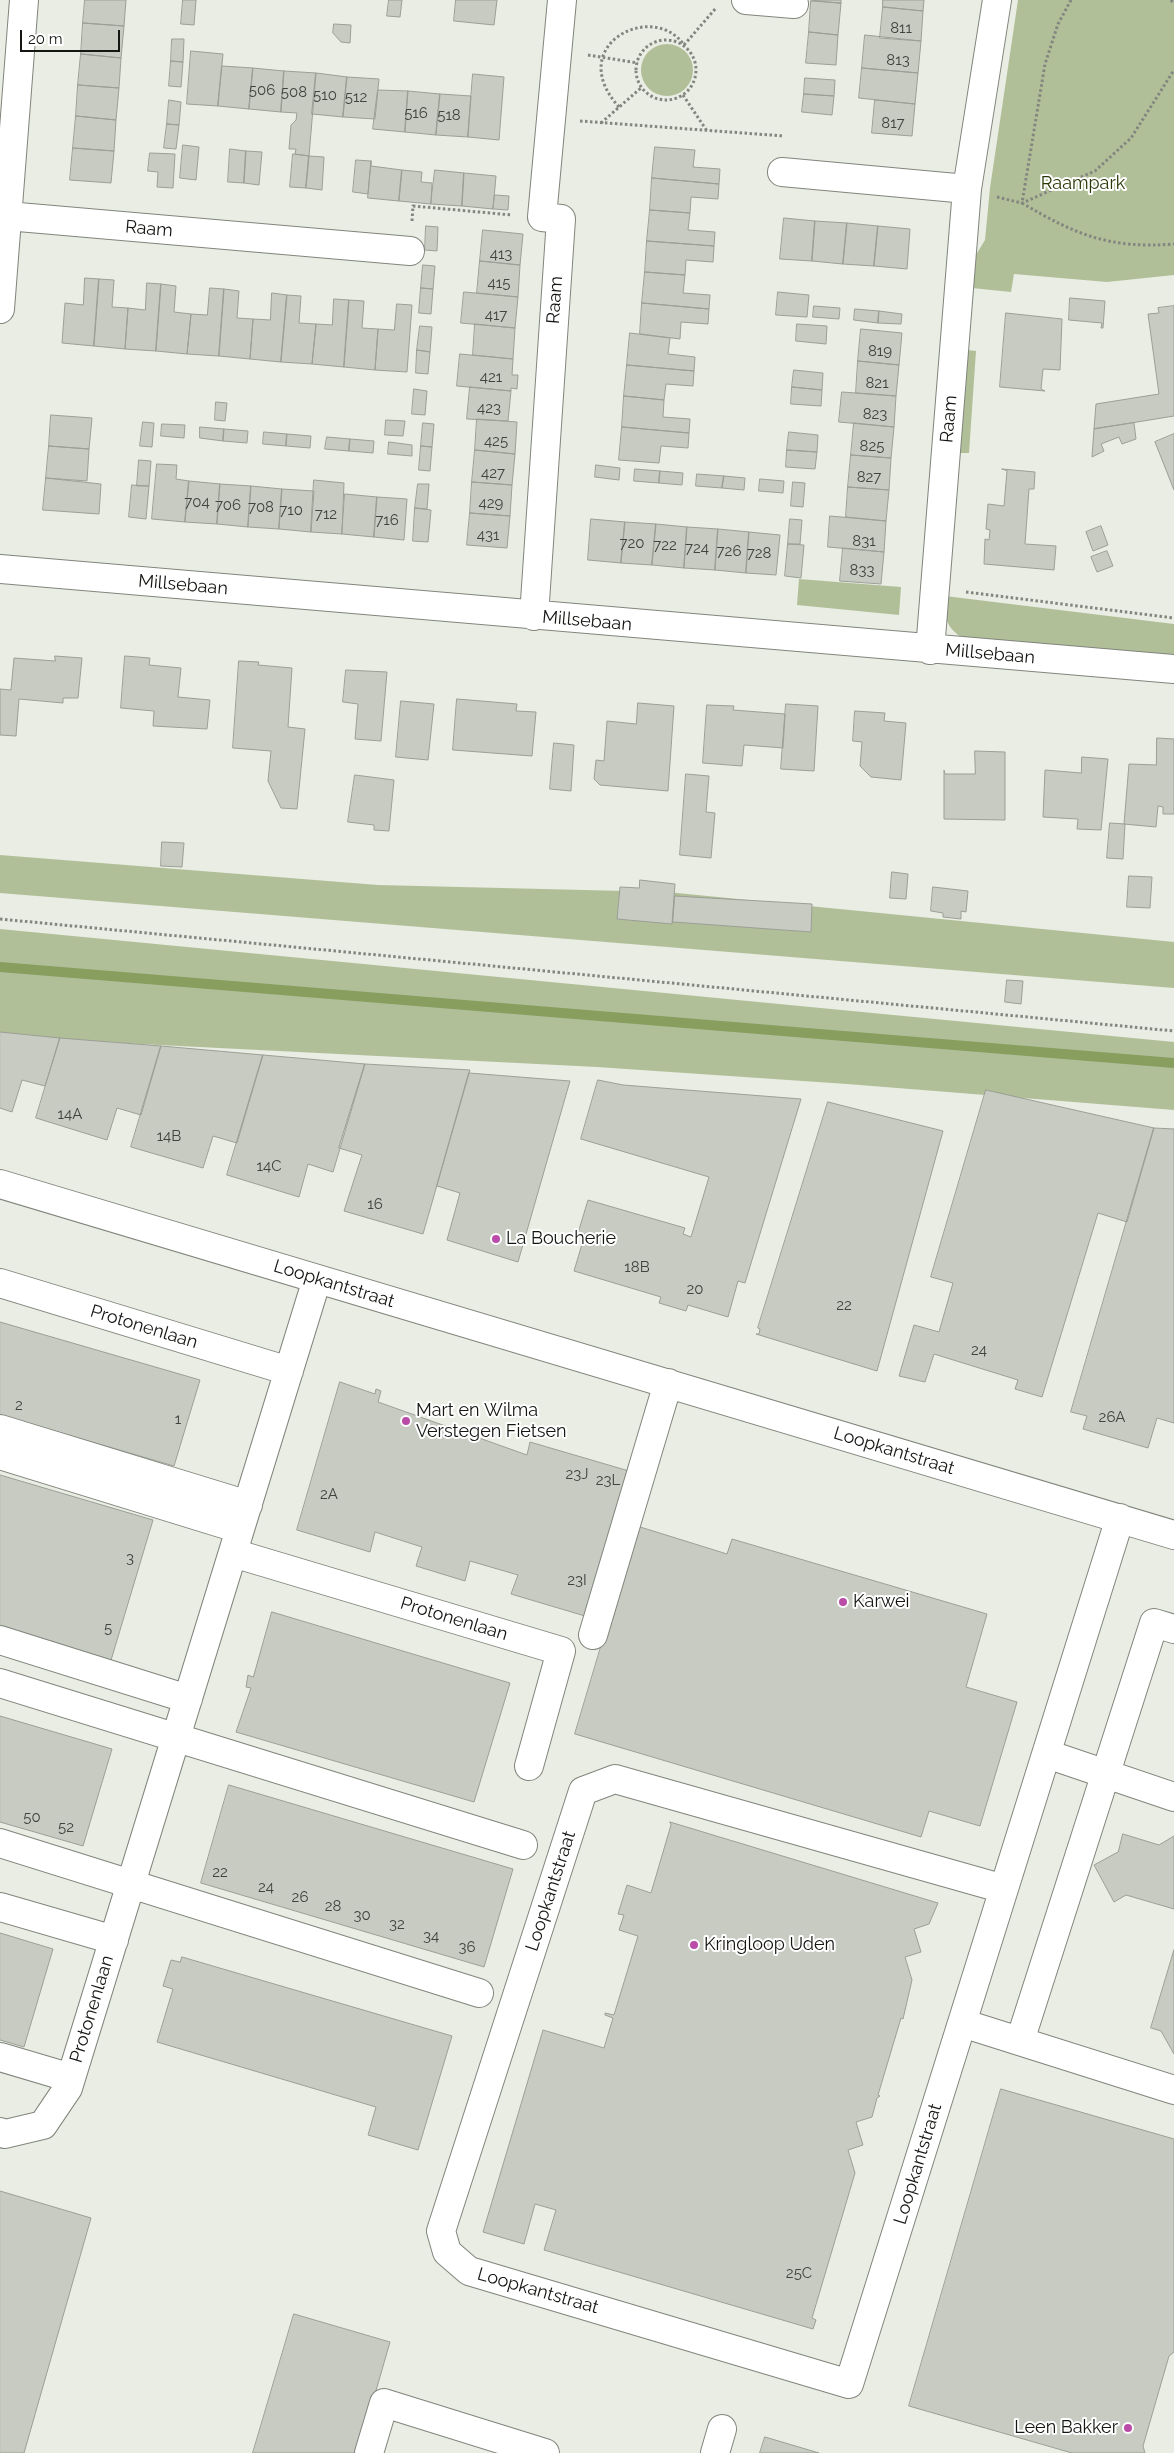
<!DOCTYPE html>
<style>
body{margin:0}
#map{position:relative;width:1174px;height:2453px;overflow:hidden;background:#e9ede3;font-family:Raleway,sans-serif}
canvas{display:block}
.scale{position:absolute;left:20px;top:30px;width:100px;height:22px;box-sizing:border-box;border:2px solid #141612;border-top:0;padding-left:6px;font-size:15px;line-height:18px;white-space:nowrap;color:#141612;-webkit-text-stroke:4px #fff;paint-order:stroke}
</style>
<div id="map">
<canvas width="1174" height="2453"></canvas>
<div class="scale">20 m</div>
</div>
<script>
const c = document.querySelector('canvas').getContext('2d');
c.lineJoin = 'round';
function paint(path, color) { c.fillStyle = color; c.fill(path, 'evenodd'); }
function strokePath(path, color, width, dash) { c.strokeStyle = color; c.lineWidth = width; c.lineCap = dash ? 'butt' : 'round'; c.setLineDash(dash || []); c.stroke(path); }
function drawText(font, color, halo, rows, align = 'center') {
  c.font = font + ' Raleway,sans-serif'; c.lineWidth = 4; c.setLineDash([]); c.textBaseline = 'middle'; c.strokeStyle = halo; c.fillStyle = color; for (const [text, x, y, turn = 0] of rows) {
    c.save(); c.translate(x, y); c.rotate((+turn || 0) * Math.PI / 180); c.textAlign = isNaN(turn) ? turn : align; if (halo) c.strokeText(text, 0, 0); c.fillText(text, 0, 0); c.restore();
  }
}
const green = new Path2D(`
 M1018,0H1174V275L1107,282L1014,274L1011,292L972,288L974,258L985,240L990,188Z
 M641 70a26 26 0 1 1 52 0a26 26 0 1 1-52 0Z
 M967,350L976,351L969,453H958Z
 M799,579L901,587L899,615L797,605Z
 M945,596L1174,624V656L961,637C945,626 944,615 945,596Z
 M0,855L378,885L667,892L1174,942V988L0,893Z
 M0,929L1174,1042V1110L847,1084L597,1067L0,1037Z`);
const stream = new Path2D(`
 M0,967L1174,1063`);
const building = new Path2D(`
 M85,0H126L124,26L83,23Z
 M183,0H196L194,25L181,24Z
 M389,0H402L400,17L387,16Z
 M456,0H497L494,25L454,21Z
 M811,0H841V3Z
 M883,0H924L923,11L883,7Z
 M811,1L841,3L838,35L809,32Z
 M883,7L923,11L921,41L880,38Z
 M83,23L124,26L121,58L81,54Z
 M334,24L351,25L350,43L341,42L333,33Z
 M809,32L838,35L836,65L806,63Z
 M865,35L921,41L918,73L862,68Z
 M172,39H184L183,62L171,61Z
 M191,51L223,54L218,106L187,104Z
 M81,54L121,58L119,88L78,85Z
 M171,61L183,62L181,87L169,86Z
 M222,66L253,68L249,109L218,106Z
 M253,68L284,71L281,112L249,109Z
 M862,68L918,73L915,104L859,98Z
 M284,71L316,73L309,156L295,154L296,149H289L291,125L296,120L297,113L281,112Z
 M316,73L347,77L343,117L312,114Z
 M473,74L504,77L499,140L468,137Z
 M347,77L379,79L375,119L343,117Z
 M805,78L835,80L834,96L804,94Z
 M78,85L119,88L116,120L76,116Z
 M378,90L408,91L405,132L373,129Z
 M408,91L440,94L436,135L405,132Z
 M440,94L471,96L468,137L436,135Z
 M804,94L834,96L832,115L802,112Z
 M169,100L181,102L179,125L167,124Z
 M875,100L915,104L912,136L872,133Z
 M76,116L116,120L114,151L73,148Z
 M167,124L179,125L176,149L164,148Z
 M183,145L199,147L196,180L180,178Z
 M655,147L695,150L693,167L720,169L719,184L652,178Z
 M73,148L114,151L111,183L70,180Z
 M230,149L246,151L244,183L228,182Z
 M246,151L262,152L259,185L244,183Z
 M150,153L175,154L173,188L157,187L158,172L148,171Z
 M293,154L309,156L306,188L290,187Z
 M309,156L324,157L322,190L306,188Z
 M356,160L371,161L368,194L353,192Z
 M371,161V166L402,170L399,201L368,198Z
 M402,170L422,172L421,182L432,183L431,204L399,201Z
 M435,170L464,173L462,206L431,204Z
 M464,173L496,176L493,209L462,206Z
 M652,178L719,184L718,199L691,197L690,213L650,210Z
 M495,195L509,196L508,210L493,209Z
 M650,210L690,213L688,230L715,232L714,246L647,241Z
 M784,218L815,221L812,261L780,259Z
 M815,221L847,223L843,264L812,261Z
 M847,223L878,226L874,266L843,264Z
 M426,226L438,227L437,251L425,250Z
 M878,226L910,229L907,269L874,266Z
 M483,230L523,234L520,265L480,261Z
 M647,241L714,246L713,262L686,260L685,275L645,272Z
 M480,261L520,265L518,297L477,293Z
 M423,265L435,266L433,289L421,288Z
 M645,272L685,275L683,293L710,295L709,309L642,303Z
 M85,278L99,279L94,346L62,343L65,303L83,305Z
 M99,279L114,280L112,307L128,308L125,349L94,346Z
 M147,283L161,284L156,351L125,349L128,308L145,310Z
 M161,284L176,286L174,312L191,314L187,354L156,351Z
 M210,288L224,289L219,356L187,354L191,314L207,315Z
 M421,288L433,289L431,314L419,313Z
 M224,289L239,291L237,318L253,319L250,359L219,356Z
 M464,292L518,297L515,328L461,323Z
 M778,292L809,295L807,317L776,315Z
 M272,293L287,295L281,362L250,359L253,319L270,320Z
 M287,295L301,296L299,323L316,324L312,364L281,362Z
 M1070,298L1105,301L1103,328H1101L1102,323L1069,320Z
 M334,299L349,300L344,367L312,364L316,324L332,325Z
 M349,300L364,301L362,328L378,329L375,370L344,367Z
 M642,303L709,309L708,324L681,322L680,339L640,334Z
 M397,304L412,305L407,372L375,370L378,329L394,330Z
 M814,306L840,308L839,319L813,317Z
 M1174,306V416L1094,429L1096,404L1159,394L1148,314L1159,313L1158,308Z
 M855,309L879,311L878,323L854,320Z
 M879,311L902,314L901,324L878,323Z
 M1006,313L1062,319L1060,370L1043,369L1041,389L1045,391L1000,387Z
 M475,324L515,328L513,359L473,355Z
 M797,324L827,326L826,344L796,341Z
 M420,326L432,327L430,352L417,350Z
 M861,329L902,333L899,365L858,361Z
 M630,333L670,338L668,354L695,357L694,371L627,365Z
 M417,350L430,352L428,374L416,373Z
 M460,354L513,359L512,375H518L517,389L511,388V391L457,386Z
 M858,361L899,365L896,396L856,393Z
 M627,365L694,371L693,386L666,384L664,400L624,396Z
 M794,370L823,373L822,390L792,387Z
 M470,387L511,391L508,421L467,419Z
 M792,387L822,390L821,406L791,404Z
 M414,389L427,391L425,415L412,414Z
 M842,392L896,396L894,427L839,422Z
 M624,396L664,400L663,417L690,419L689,433L622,427Z
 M216,402L227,403L225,421L215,420Z
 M51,415L92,418L89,449L49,446Z
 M477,419L517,422L515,454L475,450Z
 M386,420L405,421L403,436L385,435Z
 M143,422L154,423L152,447L140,446Z
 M423,423L434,424L432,447L421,446Z
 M854,423L894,427L891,458L851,455Z
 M1134,423L1136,439L1122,444L1119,437L1101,444L1104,451L1092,457L1094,429Z
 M162,424L185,425L184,438L161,436Z
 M200,427L224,429L223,441L200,438Z
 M622,427L689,433L688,448L661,446L659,463L619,460Z
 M224,429L248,431L247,443L223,441Z
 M264,432L287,434L286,446L263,444Z
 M789,432L818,435L817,452L787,450Z
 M287,434L311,436L310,448L286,446Z
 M1174,434V490L1155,442Z
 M327,437L350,439L349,451L325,449Z
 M350,439L374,441L373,453L349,451Z
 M389,442L412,445V456L388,454Z
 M49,446L89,449L87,481L46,478Z
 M421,446L432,447L430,471L419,470Z
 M475,450L515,454L512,485L472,482Z
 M787,450L817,452L815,469L786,467Z
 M851,455L891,458L889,490L848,487Z
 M139,460L151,461L149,486H137Z
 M157,464L177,465L176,479L189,481L185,522L152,519Z
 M596,465L620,468L619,480L595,477Z
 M635,469L660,471L659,483L634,481Z
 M1002,469L1035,472L1034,489H1029L1025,544L1056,546L1054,570L984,564L985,539L989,540L990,530L986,529L988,504L1004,506L1007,471Z
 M660,471L683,473L682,485L659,483Z
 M697,474L724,476L722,488L696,486Z
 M724,476L745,478L744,490L722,488Z
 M46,478L101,484L99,514L43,510Z
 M760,479L784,481L783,493L759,491Z
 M314,480L344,483L342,534L311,532Z
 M189,481L220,484L217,524L185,522Z
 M472,482L512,485L510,516L470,513Z
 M793,482L805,483L803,507L791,506Z
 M220,484L251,486L248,527L217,524Z
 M418,484H429L427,509L415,508Z
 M132,485L149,486L146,519L129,517Z
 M251,486L282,489L279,529L248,527Z
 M848,487L889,490L886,521L846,517Z
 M282,489L314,491L311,532L279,529Z
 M345,494L377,497L374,537L342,534Z
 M377,497L407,499L404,540L374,537Z
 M415,508L431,510L428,542L413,541Z
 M470,513L510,516L507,548L467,545Z
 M830,516L886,521L884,552L828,547Z
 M591,519L625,522L621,563L588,560Z
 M790,519L802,520L800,544H788Z
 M625,522L656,524L652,565L621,563Z
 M656,524L687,527L684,568L652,565Z
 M1101,526L1108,545L1093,551L1086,532Z
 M687,527L718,529L715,570L684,568Z
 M718,529L749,532L746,573L715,570Z
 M749,532L780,535L776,575L746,573Z
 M788,544L804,545L801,578L785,576Z
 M843,548L884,552L881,584L840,581Z
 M1107,551L1113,566L1097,572L1091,557Z
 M55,656L82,658L78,698H63V703L19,699L16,736L0,735V689L11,690L14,658L55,661Z
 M125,656L150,658L149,665L181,668L178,697L210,700L207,729L153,726L154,711L121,708Z
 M239,661L259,662L258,665L292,668L288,727L305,729L297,809L281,808L268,781L271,751L233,748Z
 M346,670L387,672L381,741L355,739L358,704L343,702Z
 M457,699L517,704L516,711L536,712L532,756L453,750Z
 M401,701L434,704L428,760L396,757Z
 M638,703L674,706L668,791L600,785L594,779L596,760L604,761L607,721L636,724Z
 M786,704L818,706L814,771L781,769Z
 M707,705L734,706L733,710L785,714L783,748L744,745L742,766L703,763Z
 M855,711L885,713L884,721L906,723L901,780L871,777L860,766L862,742L853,741Z
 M1157,738L1174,739V814H1163V807L1158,806L1156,827L1124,824L1129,764L1156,765Z
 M554,743L574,745L571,791L550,789Z
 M975,751L1005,752V820L944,819V770L945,774H975Z
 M1082,757L1108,759L1101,830L1077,829L1078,819L1043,817L1045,770L1081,773Z
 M686,774L709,776L706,812L715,813L711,858L680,855Z
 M355,775L394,780L389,831L374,830V825L348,822Z
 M1110,823L1125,824L1123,859L1107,858Z
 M162,842L184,843L182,867L161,866Z
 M892,872L908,874L906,899L890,898Z
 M1129,876L1152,877L1150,908L1127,907Z
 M640,880L675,884L672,924L617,919L620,887L639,888Z
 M933,887L968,891L966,912L961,911V919L943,917V913L931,911Z
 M675,896L812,904L811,932L673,922Z
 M1007,980L1023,981L1021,1004L1005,1002Z
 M0,1032L60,1038L45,1086L22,1080L12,1112L0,1108Z
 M60,1038L161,1046L141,1115L117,1108L107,1140L36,1118Z
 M161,1046L263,1055L237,1143L213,1136L203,1168L131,1147Z
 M263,1055L365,1064L333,1172L308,1164L299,1197L227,1175Z
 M365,1064L470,1070L423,1234L344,1211L362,1155L339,1148Z
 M469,1073L570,1081L518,1262L447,1240L460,1193L437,1186Z
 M598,1080L623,1085L801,1099L745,1283L738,1281L728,1317L688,1305L686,1311L659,1303L661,1297L574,1271L585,1234L578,1233L588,1200L685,1228L683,1234L691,1237L709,1177L581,1139Z
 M986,1090L1154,1128L1127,1222L1098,1213L1042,1397L1015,1389L1018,1380L934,1354L925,1382L899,1376L914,1325L939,1332L953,1283L931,1277Z
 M828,1102L943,1131L877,1371L756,1334H759L760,1329L758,1328Z
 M1154,1128L1174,1129V1423L1157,1418L1148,1448L1083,1429L1087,1416L1071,1412Z
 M0,1322L200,1380L174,1466L0,1415Z
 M340,1382L375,1394L376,1389L381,1391L378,1402L527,1455L530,1442L629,1471L585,1616L511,1594L518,1575L470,1561L465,1581L416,1566L422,1547L375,1532L370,1552L297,1530Z
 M0,1475L153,1520L109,1667L0,1633Z
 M637,1526L727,1554L732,1539L987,1614L966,1687L1017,1702L980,1826L929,1811L921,1837L575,1734Z
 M272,1612L510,1683L474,1802L236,1732L251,1688L246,1687L248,1675L253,1677Z
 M0,1716L112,1749L83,1846L0,1822Z
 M229,1785L513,1869L484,1967L201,1883Z
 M670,1822L938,1903L929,1924L914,1929L921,1952L905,1957L912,1980L903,2019L901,2018L878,2095L880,2096L877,2098L872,2117L856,2122L863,2145L848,2150L855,2173L812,2318L816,2320L813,2329L544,2250L556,2210L535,2204L524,2244L483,2232L543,2030L604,2048L613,2018L605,2015V2013L614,2015L638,1936L619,1930L624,1915L618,1914L627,1885L651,1893L671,1825Z
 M1123,1834L1159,1845L1174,1836V1909L1126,1895L1114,1902L1094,1865L1118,1852Z
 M0,1933L53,1949L24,2047L0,2040Z
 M1174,1950V2054L1161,2031L1151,2028Z
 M182,1957L452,2036L418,2150L368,2135L376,2107L157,2042L173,1989L163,1986L171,1960L180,1962Z
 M1001,2089L1174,2139V2352L1169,2356L1143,2446L1145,2453H1072L909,2406Z
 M0,2191L91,2218L24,2453H0Z
 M294,2314L390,2342L358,2453H253Z
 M765,2437L819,2453H760Z`);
const path = new Path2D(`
 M1071,0L1058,24L1045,64L1022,203C1076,235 1110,249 1174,244
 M1171,0L1174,4
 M636 70a30 30 0 1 1 60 0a30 30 0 1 1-60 0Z
 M588,55L638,63
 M683,95L707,131
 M619,107C563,45 653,0 684,45L716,8
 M580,121L784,136
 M601,123L642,87
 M997,197L1022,203L1095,171L1131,138L1174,70
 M412,221L413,206L512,215
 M966,592L1174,618
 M0,919L1174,1031`);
const minor = new Path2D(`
 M746,0L794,4
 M782,172L967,189
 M7,216L410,251
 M0,309L24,0
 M0,569L1174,669
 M534,616L561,219L542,217L562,0
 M930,650L967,189L997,0
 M0,1184L1174,1535
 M0,1283L289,1371
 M0,1429L248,1505
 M0,1455L240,1529
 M233,1553L561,1651L529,1766
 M593,1635L668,1383
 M0,1640L188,1699
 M0,1683L523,1845
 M1047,1754L1174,1797
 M0,1843L479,1993
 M1004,1889L615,1779L583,1791L441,2231L447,2252L469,2271L849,2384L1120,1518
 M0,1907L114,1940
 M962,2023L1174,2090
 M1020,2041L1154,1623L1174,1629
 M0,2057L71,2078
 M0,2132L5,2134L43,2125L68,2088L317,1279
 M369,2453L384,2403L545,2453
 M715,2453L722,2429`);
const markers = [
 [496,1239,5,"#bb4ba8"],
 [406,1421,5,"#bb4ba8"],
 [843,1602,5,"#bb4ba8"],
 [694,1945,5,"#bb4ba8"],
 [1128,2428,5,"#bb4ba8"]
];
const numberNames = [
 ["811",901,28],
 ["813",898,60],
 ["506",262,90],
 ["508",294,92],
 ["510",325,95],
 ["512",356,97],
 ["516",416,113],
 ["518",449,115],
 ["817",893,123],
 ["413",501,254],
 ["415",499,283],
 ["417",496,315],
 ["819",880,351],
 ["421",491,377],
 ["821",877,383],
 ["423",489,408],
 ["823",875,414],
 ["425",496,441],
 ["825",872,446],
 ["427",493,473],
 ["827",869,477],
 ["704",197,502],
 ["429",491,503],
 ["706",228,505],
 ["708",261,507],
 ["710",291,510],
 ["712",326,514],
 ["716",387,520],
 ["431",488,535],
 ["831",864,541],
 ["720",632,543],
 ["722",665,545],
 ["724",697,548],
 ["726",729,551],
 ["728",759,553],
 ["833",862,570],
 ["14A",70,1114],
 ["14B",169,1136],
 ["14C",269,1166],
 ["16",375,1204],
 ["18B",637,1267],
 ["20",695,1289],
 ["22",844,1305],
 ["24",979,1350],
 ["2",19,1405],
 ["26A",1112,1417],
 ["1",178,1419],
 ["23J",577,1474],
 ["23L",608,1480],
 ["2A",329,1494],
 ["3",130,1558],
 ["23I",577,1580],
 ["5",108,1628],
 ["50",32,1817],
 ["52",66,1827],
 ["22",220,1872],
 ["24",266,1887],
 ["26",300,1897],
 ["28",333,1906],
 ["30",362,1915],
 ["32",397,1924],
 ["34",431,1936],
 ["36",467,1947],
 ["25C",799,2273]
];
const parkNames = [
 ["Raampark",1083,184]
];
const streetNames = [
 ["Raam",149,229,5],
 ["Raam",555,300,-86],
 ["Raam",949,419,-85],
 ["Millsebaan",183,585,5],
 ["Millsebaan",587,621,5],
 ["Millsebaan",990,654,5],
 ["Loopkantstraat",334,1284,17],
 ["Protonenlaan",144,1327,17],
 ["Loopkantstraat",894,1451,17],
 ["Protonenlaan",454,1619,17],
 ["Loopkantstraat",551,1891,-72],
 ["Protonenlaan",92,2009,-73],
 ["Loopkantstraat",918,2164,-73],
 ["Loopkantstraat",538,2291,16]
];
const poiNames = [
 ["La Boucherie",506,1239],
 ["Mart en Wilma",416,1411],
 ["Verstegen Fietsen",416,1432],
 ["Karwei",853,1602],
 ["Kringloop Uden",704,1945],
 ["Leen Bakker",1118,2428,"right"]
];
paint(green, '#b1bf99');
strokePath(stream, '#889e5f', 10);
paint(building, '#c7cbc2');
strokePath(building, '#9b9f95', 1);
strokePath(minor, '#81857c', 30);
strokePath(path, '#83867f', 3, [2.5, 2.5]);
strokePath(minor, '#fff', 28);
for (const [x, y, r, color] of markers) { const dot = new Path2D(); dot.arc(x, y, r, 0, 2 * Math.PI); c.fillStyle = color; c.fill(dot); strokePath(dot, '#fff', 2); }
drawText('15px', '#41433e', null, numberNames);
drawText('18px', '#283504', '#fff', parkNames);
drawText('18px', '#141612', '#fff', streetNames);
drawText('18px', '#141612', '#fff', poiNames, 'left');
</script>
